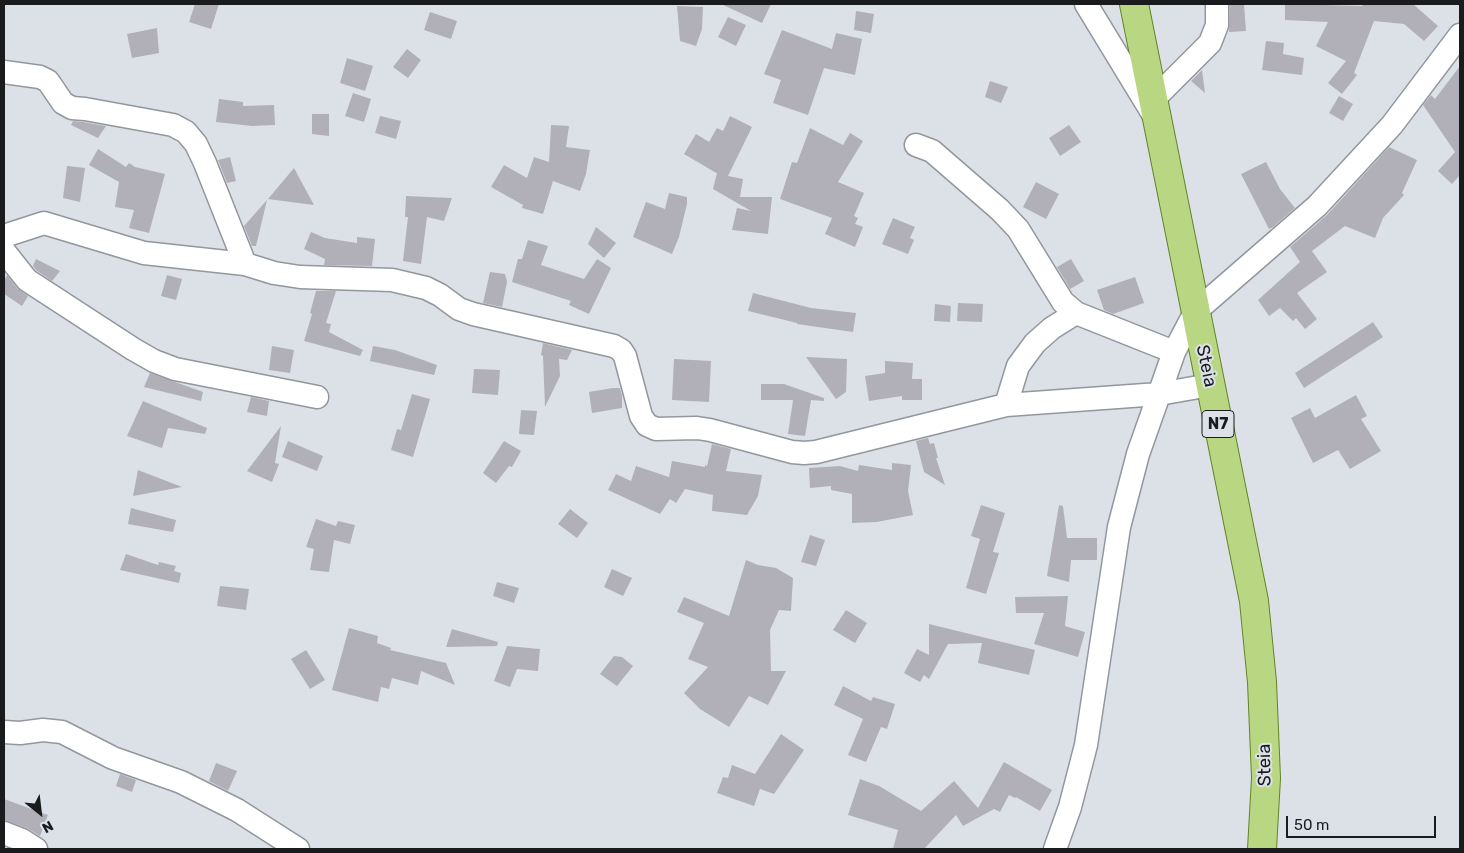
<!DOCTYPE html>
<style>
body{margin:0}
#map{position:relative;width:1464px;height:853px;overflow:hidden;background:#dce1e8;font-family:Rubik,sans-serif}
canvas{display:block}
.frame{position:absolute;inset:0;border:5px solid #191b1d;pointer-events:none}
.north{position:absolute;left:15px;top:788px;width:50px;height:50px;-webkit-text-stroke:4px #dce1e8;paint-order:stroke;rotate:151deg;font-size:14px;font-weight:700;line-height:20px;text-align:center;color:#191b1d}
.north::after{content:'';display:block;margin:auto;width:18px;height:22px;background:#191b1d;clip-path:polygon(50% 0,100% 100%,50% 72%,0 100%)}
.scale{position:absolute;left:1286px;top:816px;width:150px;height:22px;box-sizing:border-box;border:2px solid #191b1d;border-top:0;padding-left:6px;font-size:15px;line-height:18px;white-space:nowrap;color:#191b1d;-webkit-text-stroke:4px #dce1e8;paint-order:stroke}
</style>
<div id="map">
<canvas width="1464" height="853"></canvas>
<div class="frame"></div>
<div class="north">N</div>
<div class="scale">50 m</div>
</div>
<script>
const c = document.querySelector('canvas').getContext('2d');
c.lineJoin = 'round';
function paint(path, color) { c.fillStyle = color; c.fill(path, 'evenodd'); }
function strokePath(path, color, width, dash) { c.strokeStyle = color; c.lineWidth = width; c.lineCap = dash ? 'butt' : 'round'; c.setLineDash(dash || []); c.stroke(path); }
function drawText(font, color, halo, rows, align = 'center') {
  c.font = font + ' Rubik,sans-serif'; c.lineWidth = 4; c.setLineDash([]); c.textBaseline = 'middle'; c.strokeStyle = halo; c.fillStyle = color; for (const [text, x, y, turn = 0] of rows) {
    c.save(); c.translate(x, y); c.rotate((+turn || 0) * Math.PI / 180); c.textAlign = isNaN(turn) ? turn : align; if (halo) c.strokeText(text, 0, 0); c.fillText(text, 0, 0); c.restore();
  }
}
const building = new Path2D(`
 M195,4H219L211,29L189,22Z
 M721,4H771L762,23Z
 M1230,4H1244L1246,31L1229,32Z
 M1285,4L1362,6L1363,4H1413L1438,26L1424,41L1404,24L1374,21L1354,73L1357,75L1342,94L1328,83L1346,61L1316,46L1328,22L1285,20Z
 M677,6L703,7L702,29L696,46L680,41Z
 M856,11L874,14L871,33L854,30Z
 M430,12L457,21L451,39L424,30Z
 M728,17L746,25L736,46L718,37Z
 M157,28L159,53L132,58L127,34Z
 M782,30L832,49L836,33L862,39L855,75L824,68L808,115L773,103L781,80L764,74Z
 M1266,41L1284,43L1283,54L1304,58L1302,75L1262,70Z
 M407,49L421,60L408,78L393,67Z
 M347,58L373,66L365,91L340,83Z
 M1460,66V175L1452,184L1438,171L1455,152L1423,105L1431,95L1435,99Z
 M1202,70L1205,93L1191,81Z
 M990,81L1008,87L1001,103L985,97Z
 M353,93L371,99L364,122L345,116Z
 M1339,96L1353,104L1343,121L1329,113Z
 M219,99L243,102V106L274,105L275,125L252,126L216,122Z
 M312,114H329V136L312,134Z
 M380,116L401,121L396,139L375,133Z
 M730,116L752,127L728,176L743,179L740,197H772L768,234L732,230L737,208L751,211L713,189L717,173L718,174L684,154L696,134L709,142L717,128L723,131Z
 M73,121L83,122L106,126L98,138L71,125Z
 M551,125L569,126L566,147L590,150L586,174L580,191L553,181L543,214L522,208L523,205L491,187L504,165L527,178L534,157L549,162Z
 M1069,125L1081,142L1060,156L1049,138Z
 M810,128L843,145L850,133L863,141L838,182L864,193L854,216L858,218L855,224L863,227L855,247L825,234L832,218L780,199L792,162L797,163Z
 M1389,147L1417,160L1402,193L1404,195L1383,218L1375,238L1345,226L1312,251L1327,272L1297,293L1317,319L1305,329L1296,318L1293,321L1280,308L1269,316L1258,300L1300,262L1290,247L1327,215Z
 M98,149L126,167L129,163L135,167L165,174L149,233L129,228L134,210L115,207L119,182L89,165Z
 M230,157L236,181L227,183L218,160Z
 M1266,162L1280,189L1295,208L1273,227L1269,229L1241,174Z
 M67,166L85,168L80,202L63,198Z
 M294,168L314,205L268,199Z
 M1036,182L1059,194L1046,219L1023,207Z
 M669,193L687,197V204L679,237L672,254L633,237L646,202L665,209Z
 M406,196L452,198L444,221L427,217L421,264L403,261L408,217H405Z
 M267,200L256,246H252L244,226Z
 M893,218L915,227L910,238L914,240L908,254L882,244Z
 M596,227L616,243L604,258L588,244Z
 M311,232L325,238L357,243V237L375,239L372,266L324,265L325,259L304,249Z
 M528,240L548,246L541,265L584,279L597,259L611,268L589,314L569,305L571,301L512,282L518,259H522Z
 M36,259L60,271L52,281L36,270L33,266Z
 M1071,259L1084,281L1070,289L1057,267Z
 M490,272L505,274L507,282L502,307L483,303Z
 M7,275L17,288L28,296L22,306L4,294V281Z
 M167,275L182,279L176,300L161,296Z
 M1135,277L1144,303L1113,314L1104,310L1097,290Z
 M316,291H336L326,323L331,324L329,332L363,350L360,356L304,341L312,314L310,313Z
 M753,293L811,308L856,313L853,332L797,324V323L748,311Z
 M958,303L983,304L982,322L957,321Z
 M935,304L951,306L950,322L934,321Z
 M1373,322L1383,337L1304,388L1295,373Z
 M543,343L572,350L567,360L559,359L560,376L545,407L543,356L541,355Z
 M272,346L294,350L290,373L269,370Z
 M373,346L395,350L437,365L434,375L370,361Z
 M806,357L847,359L846,392L836,399Z
 M674,359L711,361L709,402L672,400Z
 M885,361L913,363L912,379H922V400H902V396L869,401L865,376L885,373Z
 M474,369L500,370L498,395L472,393Z
 M150,373L203,392L201,401L144,387Z
 M761,384H784L824,398V401L811,400L805,436L788,434L793,400H761Z
 M613,388H620L622,396V408L592,413L589,392Z
 M412,394L430,399L413,457L391,450L397,429L401,430Z
 M1356,395L1367,416L1361,419L1381,451L1350,469L1338,450L1313,463L1291,418L1310,408L1315,418Z
 M251,397L269,401L267,416L247,412Z
 M143,401L207,428L205,434L168,428L162,448L127,436Z
 M521,410L537,411L534,435L519,434Z
 M281,426L275,463L279,464L272,482L247,471Z
 M928,438L930,444L934,443L938,458H936L945,485L924,472L916,441Z
 M288,441L323,456L317,471L282,457Z
 M504,441L521,451L512,467L509,466L496,483L483,473Z
 M712,444L731,449L726,471L762,475L758,496L747,515L712,511L713,495L685,489L676,503L670,499L660,514L608,490L616,474L631,481L636,466L669,477L672,461L705,467V465L707,466Z
 M892,463L911,465L908,491L913,515L877,522L852,523V494L831,490V486L810,488L809,468L840,466L858,471L859,465L892,470Z
 M138,470L182,487L133,496Z
 M981,505L1005,513L993,552L999,553L986,594L966,588L980,539L971,536Z
 M1059,505L1063,506L1067,538H1097V560H1071L1069,582L1047,576Z
 M131,508L176,520L173,532L128,524Z
 M570,509L588,523L577,538L558,524Z
 M316,519L336,526L338,521L355,525L350,544L334,540L329,572L310,570L314,549L306,547Z
 M810,535L825,540L816,566L801,562Z
 M126,554L158,565L159,562L176,566L174,571L181,573L179,583L120,570Z
 M746,560L758,565L776,568L793,578L791,611L779,610L770,630L771,671H786L768,705L749,696L729,727L700,709L684,693L708,667L688,659L704,623L677,612L684,597L729,616Z
 M612,569L632,578L623,596L604,587Z
 M497,582L519,588L514,603L493,596Z
 M220,586L249,589L246,610L217,606Z
 M1068,596L1065,626L1085,632L1078,657L1034,644L1044,613H1016L1015,597Z
 M846,610L867,623L855,643L833,630Z
 M929,624L1035,650L1029,675L978,663L982,643L948,644L929,679L924,675L920,682L904,673L917,649L929,655Z
 M349,628L378,636L377,643L391,648L390,650L446,663L455,685L421,671L418,685L392,678L389,689L381,687L378,702L332,690Z
 M452,629L498,642L497,646L446,647Z
 M507,646L540,649L538,671L517,669L510,687L494,681Z
 M306,650L325,680L310,689L291,659Z
 M614,656L622,657L633,666L617,686L600,674Z
 M843,686L871,701L873,697L895,704L887,729L881,727L866,762L848,755L863,719L834,705Z
 M781,734L804,750L774,794L760,789L754,806L717,793L723,777L728,778L732,765L755,774Z
 M1004,762L1052,790L1040,811L1016,797L1015,798L1009,795L1000,812L994,809L963,826L956,815L924,849H893L898,830L848,815L860,779L879,786L921,811L954,781L978,808Z
 M216,763L237,771L228,791L209,781Z
 M120,774L136,780L132,792L116,786Z
 M4,799L48,815L40,836L27,828L4,820Z`);
const street = new Path2D(`
 M1086,4L1153,114
 M4,72L40,77L48,81L63,103L72,108L85,109L173,125L186,132L196,144L205,163L245,264
 M1153,100L1210,43L1217,25V4
 M916,145L932,151L1000,210L1018,229L1063,302L1076,313L1174,352
 M4,236L44,223L144,253L245,264L274,273L300,277L392,280L426,288L440,295L459,309L473,314L614,346L621,350L625,356L641,416L647,425L656,429L697,428L710,430L792,452L804,453L816,452L1006,405L1159,394L1210,385
 M4,251L27,280L133,349L154,361L175,369L317,397
 M1006,405L1018,366L1035,343L1052,328L1076,313
 M4,732L20,733L43,730L62,732L113,758L181,782L237,810L298,849
 M4,833L22,840L36,849
 M1055,849L1070,807L1086,745L1119,527L1138,454L1174,352L1195,312L1317,206L1392,125L1460,35`);
const primary = new Path2D(`
 M1134,4L1254,601L1262,682L1266,778L1262,849`);
const shields = [
 [1218,424,32]
];
const shieldNames = [
 ["N7",1218,424]
];
const streetNames = [
 ["Steia",1206,366,78],
 ["Steia",1265,765,-91]
];
paint(building, '#b1b0b8');
strokePath(street, '#92979d', 25);
strokePath(primary, '#628429', 30);
strokePath(street, '#fff', 22);
strokePath(primary, '#b9d782', 28);
for (const [x, y, w] of shields) { const box = new Path2D(); box.roundRect(x - w / 2, y - 13.5, w, 27, 4); c.fillStyle = '#dce1e8'; c.fill(box); strokePath(box, '#191b1d', 1); }
drawText('bold 16px', '#191b1d', null, shieldNames);
drawText('18px', '#191b1d', '#dce1e8', streetNames);
</script>
